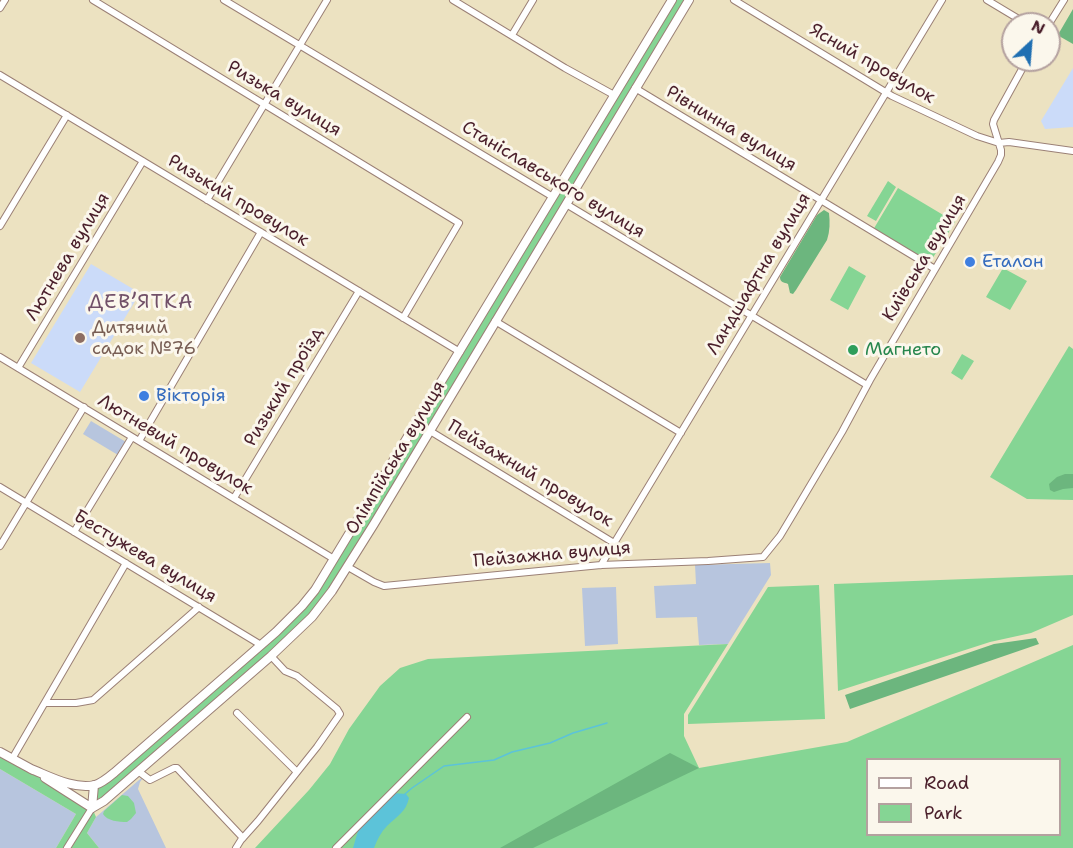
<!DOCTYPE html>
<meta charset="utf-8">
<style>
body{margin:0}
#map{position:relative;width:1073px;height:848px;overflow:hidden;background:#ece2c1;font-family:"Shantell Sans",sans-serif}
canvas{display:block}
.legend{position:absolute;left:866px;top:758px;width:195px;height:78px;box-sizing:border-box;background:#fbf7ec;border:2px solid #b4a19f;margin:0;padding:8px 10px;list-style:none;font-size:18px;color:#4a1f2b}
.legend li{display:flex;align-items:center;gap:12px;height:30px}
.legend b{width:30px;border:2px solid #b4a19f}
.north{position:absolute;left:1001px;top:12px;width:60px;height:60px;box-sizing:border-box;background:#fbf7ec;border:2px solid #b4a19f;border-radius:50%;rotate:26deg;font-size:16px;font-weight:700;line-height:24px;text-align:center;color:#4a1f2b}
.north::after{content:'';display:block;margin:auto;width:21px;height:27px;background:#1f6fb2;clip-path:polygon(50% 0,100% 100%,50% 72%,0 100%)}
</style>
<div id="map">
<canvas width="1073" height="848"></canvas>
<ul class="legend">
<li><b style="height:8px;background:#fff"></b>Road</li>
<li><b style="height:16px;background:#85d594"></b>Park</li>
</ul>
<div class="north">N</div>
</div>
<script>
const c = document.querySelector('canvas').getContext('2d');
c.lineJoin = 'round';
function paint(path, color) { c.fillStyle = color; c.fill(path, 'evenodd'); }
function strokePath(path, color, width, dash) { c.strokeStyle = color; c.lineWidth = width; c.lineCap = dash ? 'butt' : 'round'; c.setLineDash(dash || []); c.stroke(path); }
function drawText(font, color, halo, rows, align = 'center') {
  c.font = font + ' "Shantell Sans",sans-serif'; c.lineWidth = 6; c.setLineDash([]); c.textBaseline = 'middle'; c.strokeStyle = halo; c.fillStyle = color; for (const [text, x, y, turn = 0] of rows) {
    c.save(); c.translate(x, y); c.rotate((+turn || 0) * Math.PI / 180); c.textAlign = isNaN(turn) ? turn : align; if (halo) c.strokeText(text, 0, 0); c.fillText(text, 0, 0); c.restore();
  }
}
const built = new Path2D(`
 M1073,68V127L1045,129L1041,121Z
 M91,264L140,293L80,392L31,363Z`);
const industrial = new Path2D(`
 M91,421L126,442L118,455L83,434Z
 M770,563L771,575L728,644L699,645L697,617L656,618L654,586L696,584L695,565Z
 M616,587L618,644L585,646L582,588Z
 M0,769L76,814L56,848H0Z
 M146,774L140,782L138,789L166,848H99L87,833L96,817Z`);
const green = new Path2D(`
 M671,0H689L495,321L312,617L92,808L96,817L87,833L99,848H56L76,814L0,769V752L92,808L94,785L100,783L302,606Z
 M888,181L896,187L876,221L867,216Z
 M898,188L955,222L929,264L873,230Z
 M849,266L866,276L848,310L830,300Z
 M1003,268L1027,281L1010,310L986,297Z
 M1069,346L1073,349V500L1027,499L990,477Z
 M962,354L974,361L962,380L951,373Z
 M1073,575V615L1031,633L990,642L838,691L834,584Z
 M819,585L825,719L688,724V715L768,587Z
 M728,644L684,714V736L699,768L847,742L1073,645V848H255L309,790L330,764L349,729L380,686L400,668L428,659ZM868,760H1060V834H868Z
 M122,795L128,796L134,803L136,813L131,819L127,822C119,822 107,821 103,814L104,811Z`);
const forest = new Path2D(`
 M1073,9V44L1059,36V33Z
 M824,210L829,213C830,222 830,231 827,240L796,290L793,294L790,293L788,284C784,282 780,283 780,277L817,215Z
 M1065,474H1073V488L1063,489L1054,492L1050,490L1049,484L1057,477Z
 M1036,638L1039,644L850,709L845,695L994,644Z
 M670,753L699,768L533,848H500Z`);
const water = new Path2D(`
 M393,793L406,794L409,798C406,812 397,816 387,826C381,832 377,840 374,848H353L358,831Z`);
const stream = new Path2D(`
 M405,794L412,788L444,766L494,760L512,752L550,743L573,733L607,723`);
const minor = new Path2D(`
 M93,0L459,223L403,318
 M224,0L553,197
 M453,0L565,68L614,95
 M734,0L892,96L977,136L999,143L1009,142L1073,151
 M987,0L1027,24
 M0,8L5,0
 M1049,24L1064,0
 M512,35L533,0
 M0,75L460,352
 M635,88L935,269
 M207,200L327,0
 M566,204L867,385
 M0,226L67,115
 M495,321L681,433
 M0,357L334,559
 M18,368L143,161
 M430,431L614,543
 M139,441L261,232
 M0,487L261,645
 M234,498L359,291
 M74,532L132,437
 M0,546L84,407
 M601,565L942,0
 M348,567L374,582L384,586L601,565L708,561L763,557L780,536L795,511L842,432L870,380L998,162L1001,155V150L993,124L994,120L1027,60
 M45,703H76L93,700L199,607
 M237,713L297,772
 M12,759L126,563
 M138,771L150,780L174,768H177L243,838
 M67,848L92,808
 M236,848L241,840L258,821L317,747L340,714L337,709L297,676L285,671L271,656
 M336,848L467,717`);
const major = new Path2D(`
 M0,752L33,770
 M31,769C49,776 74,790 95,785C102,783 109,777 115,772L276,632L302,606L315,590L672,0
 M45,778L92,808
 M92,808L104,801L271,656L312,617L332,591L374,524L689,0
 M92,808L94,785`);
const markers = [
 [970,262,6,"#3f7fe0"],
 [80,338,6,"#8d6e63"],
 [853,350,6,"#2e9e5b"],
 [144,396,6,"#3f7fe0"]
];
const streetNames = [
 ["Ясний провулок",872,64,30],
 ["Ризька вулиця",284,99,31],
 ["Рівнинна вулиця",731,129,31],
 ["Станіславського вулиця",553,180,31],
 ["Ризький провулок",238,201,31],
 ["Лютнева вулиця",68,257,-59],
 ["Київська вулиця",925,258,-59],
 ["Ландшафтна вулиця",759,274,-59],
 ["Ризький проїзд",284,387,-59],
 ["Лютневий провулок",175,445,31],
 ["Олімпійська вулиця",396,458,-59],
 ["Пейзажний провулок",530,474,31],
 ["Пейзажна вулиця",552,555,-5],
 ["Бестужева вулиця",145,557,31]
];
const shopNames = [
 ["Еталон",982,262],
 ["Вікторія",156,396]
];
const educationNames = [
 ["Дитячий",92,328],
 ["садок №76",92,349]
];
const leisureNames = [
 ["Магнето",865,350]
];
const neighbourhoodNames = [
 ["ДЕВ’ЯТКА",141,303]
];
paint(built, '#cbdbf9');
paint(industrial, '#b7c5de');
paint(green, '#85d594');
paint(forest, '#6cb67e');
paint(water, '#5cc3d9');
strokePath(stream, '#5cc3d9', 1.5);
strokePath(minor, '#9b8076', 8);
strokePath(major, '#9b8076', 10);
strokePath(minor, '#fff', 6);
strokePath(major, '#fff', 8);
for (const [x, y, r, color] of markers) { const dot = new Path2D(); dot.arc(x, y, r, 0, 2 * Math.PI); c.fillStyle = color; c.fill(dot); strokePath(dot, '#fbf7ec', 2); }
drawText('18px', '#4a1f2b', '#fbf7ec', streetNames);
drawText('18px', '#366cbe', '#fbf7ec', shopNames, 'left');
drawText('18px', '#785e54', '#fbf7ec', educationNames, 'left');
drawText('18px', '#27864d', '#fbf7ec', leisureNames, 'left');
c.letterSpacing = '1.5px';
drawText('20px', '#715068', '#fbf7ec', neighbourhoodNames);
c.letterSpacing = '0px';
</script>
